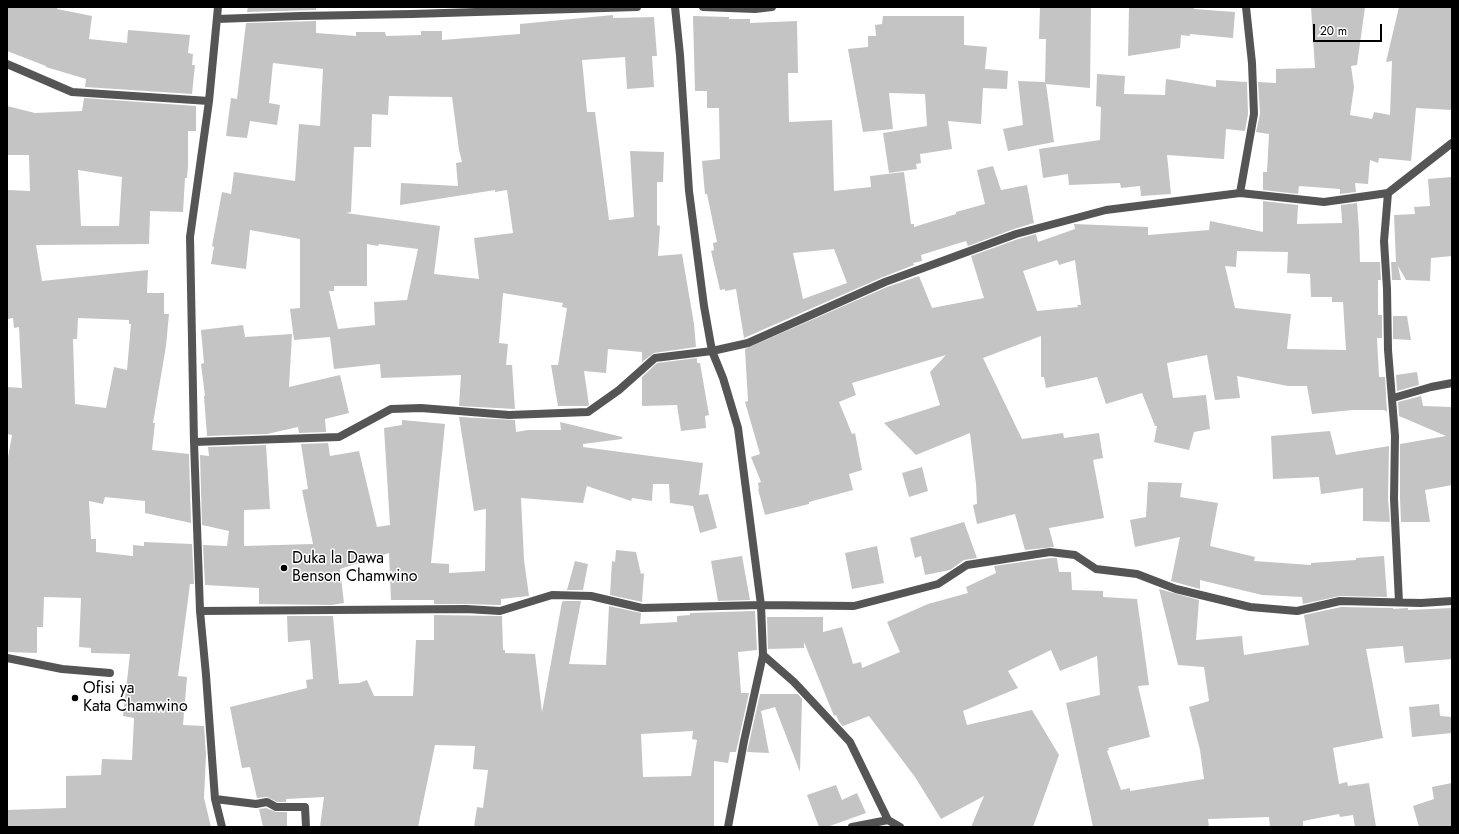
<!DOCTYPE html>
<style>
body{margin:0}
#map{position:relative;width:1459px;height:834px;overflow:hidden;background:#fff;font-family:Jost,sans-serif}
canvas{display:block}
.frame{position:absolute;inset:0;border:8px solid #000;pointer-events:none}
.scale{position:absolute;left:1313px;top:24px;width:69px;height:18px;box-sizing:border-box;border:2px solid #000;border-top:0;padding-left:5px;font-size:12px;line-height:14px;white-space:nowrap;color:#000;-webkit-text-stroke:3px #fff;paint-order:stroke}
</style>
<div id="map">
<canvas width="1459" height="834"></canvas>
<div class="frame"></div>
<div class="scale">20 m</div>
</div>
<script>
const c = document.querySelector('canvas').getContext('2d');
c.lineJoin = 'round';
function paint(path, color) { c.fillStyle = color; c.fill(path, 'evenodd'); }
function strokePath(path, color, width, dash) { c.strokeStyle = color; c.lineWidth = width; c.lineCap = dash ? 'butt' : 'round'; c.setLineDash(dash || []); c.stroke(path); }
function drawText(font, color, halo, rows, align = 'center') {
  c.font = font + ' Jost,sans-serif'; c.lineWidth = 3; c.setLineDash([]); c.textBaseline = 'middle'; c.strokeStyle = halo; c.fillStyle = color; for (const [text, x, y, turn = 0] of rows) {
    c.save(); c.translate(x, y); c.rotate((+turn || 0) * Math.PI / 180); c.textAlign = isNaN(turn) ? turn : align; if (halo) c.strokeText(text, 0, 0); c.fillText(text, 0, 0); c.restore();
  }
}
const building = new Path2D(`
 M7,7H58L57,9L92,16L89,39L127,43L128,30L190,35L188,53L193,54L192,65H195L192,94L85,87L86,79L46,67V66L7,51Z
 M248,7H316V10L247,12Z
 M1040,7H1091L1090,88L1046,84L1054,142L1008,151L1003,129L1023,125L1018,81L1045,82L1046,39H1039Z
 M1129,7H1194V9L1235,12L1233,38L1190,34V36L1181,35L1180,48L1128,56Z
 M1311,7H1365L1357,65L1351,66L1354,87L1350,115L1372,119L1374,112L1390,115L1392,61L1386,62L1399,7H1452V110L1416,108L1411,161L1379,158L1378,163L1370,160L1368,184L1355,183L1356,192L1340,194V189L1299,186L1298,194L1263,190V172H1267L1269,134L1256,132L1260,114L1258,82L1276,83V69L1315,68Z
 M613,15V18L654,17L657,56H652L654,87L627,89L625,57L582,60L587,112H595L609,220L634,217L630,151L664,152L663,182H657V225L660,226L658,256L682,254L694,324L696,347L654,353L642,362V352L608,349L606,373L584,371L589,405L587,406H558L551,365H558L567,308L562,307L563,303L503,293L499,343L508,344L506,365H512L515,409L459,406L461,375L381,378L380,364L334,369L330,337L294,340L290,309L300,308V239L250,230L246,269L211,264L214,247L212,246L222,192L231,194L234,172L295,181L299,124L320,126L323,69L273,63L269,103L280,105L277,125L250,121L247,138L226,136L231,98L237,99L246,23L316,21V33L356,36V32H385L386,36L421,35V31H442V40L520,34V24ZM389,96L452,97L459,150L462,162L456,163L458,186L401,183L400,205L495,190V192L507,190L513,233L474,238L479,279L434,274L440,226L346,213L351,212L354,147H371L372,114L388,115ZM367,244L378,246L379,244L418,249L407,300L374,302L375,325L338,329L329,291H334V286H367Z
 M693,16L729,17V19H750V23L797,21L798,73H788L789,122L832,120L834,191L871,187L870,176L904,172L911,224H914V227L956,214V212L985,204L977,170L993,166L1001,190L1027,185L1034,223L1014,229L968,246L966,241L921,255L922,261L913,263L914,265L883,277L744,338L736,289L725,291V289L720,290L711,251L714,250L713,243L717,242L707,194H705L702,161L720,159L719,108H707V91H695ZM834,249L847,283L803,299L793,253Z
 M883,16H964V45L987,47L985,69L1008,71L1007,89L983,88L981,124L948,121L952,149L920,154L921,163L916,164L917,169L889,173L883,133L927,126L925,94L889,93L893,129L863,132L848,49L868,47V36H876L875,25L882,24Z
 M1097,74L1125,76L1124,94L1165,95L1166,79L1216,87V80L1247,82L1248,114L1245,131L1226,129L1224,159L1167,155L1171,194L1141,196L1140,186L1121,188L1120,183L1069,185L1068,174L1043,178L1039,149L1100,140L1101,107L1096,106Z
 M84,98L196,106V131H188V165L187,178H185L183,212L150,211L149,244L36,245L42,281L148,270L147,293H164V314H169L166,346L153,423H155L152,450L189,454L191,523L145,513V501L105,497L103,504L89,501L91,539H96V552L133,556V545L144,546V542L192,544L194,584H190L178,676L187,677L183,725L204,726L206,755L204,798L211,827H7V810L66,808V776L101,775L102,759L132,760L134,718L123,716L130,654L91,653V648L79,647L81,598L44,597L43,627H37V653L7,652V463L12,435L7,434V387L22,388L19,327L14,328L13,318L7,319V190L30,191L29,155H7V106L35,113L82,111ZM78,170L122,177L119,226H81ZM78,318L129,320V324H131L127,370L114,367L106,408L75,404L73,339H77Z
 M1452,177V256L1431,258L1430,281L1406,280L1398,266L1401,280H1392L1391,262H1396L1394,215L1415,214L1414,207L1430,206L1428,179Z
 M1263,201L1298,205L1297,224L1342,223L1341,205L1357,203L1359,230L1360,262H1380L1381,280H1378V315H1382V338H1377L1379,377H1385L1387,412L1384,410H1353L1312,414L1307,386H1288L1237,376L1240,398L1215,400L1207,355L1167,363L1173,398L1206,395L1210,429L1194,432L1189,450L1154,442L1157,426H1155L1142,393L1106,404L1097,377L1046,388L1044,377H1041V336L983,358L1022,439L1063,433L1064,438L1099,433L1103,458L1093,460L1104,518L1049,528L1054,547L1025,550L1015,514L977,524L973,505L977,504L976,484L970,433L916,455L884,423L940,405L930,372L946,355L852,383L856,395L839,402L852,434L855,433L862,470L849,474L853,490L809,502V504L765,515L758,489H759L758,483L761,482L751,457L760,454L745,402L748,401L745,349L887,287L919,276L932,308L984,298L971,256L1018,239L1036,234L1038,242L1075,229L1074,224L1148,227V235L1209,230L1210,221L1263,232ZM1237,251L1288,252L1287,273L1310,274L1311,297H1332V302H1343L1346,350L1287,349L1291,314L1235,308L1225,266L1236,267ZM1057,260L1059,265L1075,260L1081,305H1077L1078,307L1037,311L1023,271Z
 M1393,316H1407L1411,340L1393,339Z
 M243,325L245,337L292,334L289,387L340,375L349,413L325,419L326,432L299,433L298,427L267,434L207,436L204,396H205L201,364L204,363L201,330Z
 M697,358V363H700L709,415L705,416L706,428L681,431L677,405L642,406V377L657,363Z
 M1417,372L1419,385L1397,391L1396,375Z
 M1421,396L1423,406L1452,407V485L1425,490L1430,522H1401L1400,499V444L1446,436L1399,416L1398,402Z
 M459,417L515,420L516,432L528,430H561L560,422L622,437V439L583,444V447L703,463L699,495L708,494L717,528L700,533L693,506L670,503L669,484H653L652,501L632,498L631,501L587,486L583,503L521,498L524,560L529,596L501,599V605H499L466,604H434V600H391L389,553L340,569L344,603L332,605L259,604V588L205,585L203,545L227,546L229,531L202,525L200,455L209,456L208,447L266,445L270,509L244,510V546L313,544L302,490L308,489L301,444L328,443L330,456L359,451L377,527L390,525L384,428L402,425V420L445,424L431,563L449,564V573L485,571L486,509L474,511Z
 M1330,431L1336,455L1389,446L1388,499L1390,522L1363,521V488L1321,494L1319,477L1273,479L1271,436Z
 M922,467L928,491L909,497L902,473Z
 M1148,482L1182,483L1180,497L1218,503L1210,546L1255,557L1254,561L1311,565V563L1356,560V558L1384,556L1387,597L1340,596L1303,604L1302,597L1262,595L1200,580V589L1171,581L1180,537L1135,547L1130,520L1146,517Z
 M964,522L977,558L964,560L950,570L925,575L921,556L915,558L910,538Z
 M877,546L884,583L852,589L845,553Z
 M616,550L636,552L641,574L644,573L642,602L610,595L612,561L615,562Z
 M742,556L750,600L718,601L711,561Z
 M1050,558H1057L1059,572H1071L1072,590L1103,591V597L1137,599L1149,685L1138,686L1150,737L1108,748L1109,750L1107,751L1121,790L1130,788V791L1204,779L1200,750L1189,707L1209,701L1204,667L1178,665L1159,589L1199,600L1196,640L1242,636L1244,655L1309,645L1304,615L1341,607L1393,608V609L1408,608V610L1452,608V659L1405,663L1403,646L1366,649L1383,738L1333,748L1339,784L1347,782L1348,786L1369,783L1376,827H1355L1353,815L1340,817L1339,814L1303,821V826L1292,827H1270L1269,817L1208,819L1209,827H1093L1066,703L1100,695L1097,656L1060,671L1051,650L1008,671L1018,688L963,711L967,725L1032,710L1059,755L1033,827H971L984,796L941,819L915,777L869,716L843,726L839,722L836,715L834,716L804,642V648L768,649L767,617H823V632L842,627L853,664L861,662L862,668L900,652L887,622L928,604L968,593L966,587L996,573L994,566Z
 M575,561L588,564L583,590H567Z
 M564,601H581L569,664L606,665L609,606L641,613L640,624L677,622V616L690,615V613L755,611L757,650L738,652L741,693H749L736,752H730L728,763L714,761V827H474L477,807L483,808L488,770L473,769L475,746L435,745L418,827H320L324,797L286,799V802H277L267,797L257,798L250,767L242,768L230,707L307,688L306,680L313,679L310,640L288,642L287,616H333L339,684L359,683L367,680L374,696H413L416,640H434V615L502,616L503,650H505V653L535,654L542,712L562,602ZM693,731L692,739L697,740L691,776L643,777L641,734Z
 M760,694H798L802,699L800,772L775,707L761,711L769,753L747,752Z
 M1439,704L1440,716L1452,717V733L1412,737L1409,707Z
 M1452,783V827H1419L1413,806L1434,799L1432,787Z
 M836,785L842,800L857,793L866,813L827,827H819L807,795Z
 M266,808L276,812H287V827H263L259,809Z`);
const street = new Path2D(`
 M218,7L209,101L190,237L194,442L200,611L206,675L215,799L222,827
 M675,7L680,55L689,191L704,306L712,351L723,378L738,428L761,605L763,655L744,741L728,827
 M703,7L755,9L772,7
 M217,19L300,16L412,14L637,7
 M7,64L72,92L209,101
 M1240,193L1254,114L1252,63L1246,7
 M1388,193L1384,241L1387,289L1388,350L1395,436L1394,499L1399,602
 M1393,398L1431,387L1452,383
 M194,442L339,437L391,409L421,408L509,415L588,412L619,390L655,358L712,351L748,343L885,282L1016,234L1106,210L1240,193L1324,202L1388,193L1452,143
 M200,611L466,609L500,611L552,595L591,596L642,608L761,605L854,606L938,584L967,565L1050,552L1075,555L1096,569L1137,574L1176,589L1250,607L1297,611L1340,601L1421,603L1452,601
 M763,655L794,682L850,742L888,820
 M7,658L62,669L110,673
 M215,799L256,804L267,802L276,807H305L306,827
 M852,827L888,820L900,827`);
const markers = [
 [284,568,4,"#000"],
 [75,698,4,"#000"]
];
const poiNames = [
 ["Duka la Dawa",292,559],
 ["Benson Chamwino",292,577],
 ["Ofisi ya",83,689],
 ["Kata Chamwino",83,707]
];
paint(building, '#c4c4c4');
strokePath(street, '#555', 8);
for (const [x, y, r, color] of markers) { const dot = new Path2D(); dot.arc(x, y, r, 0, 2 * Math.PI); c.fillStyle = color; c.fill(dot); strokePath(dot, '#fff', 1.5); }
drawText('16px', '#000', '#fff', poiNames, 'left');
</script>
